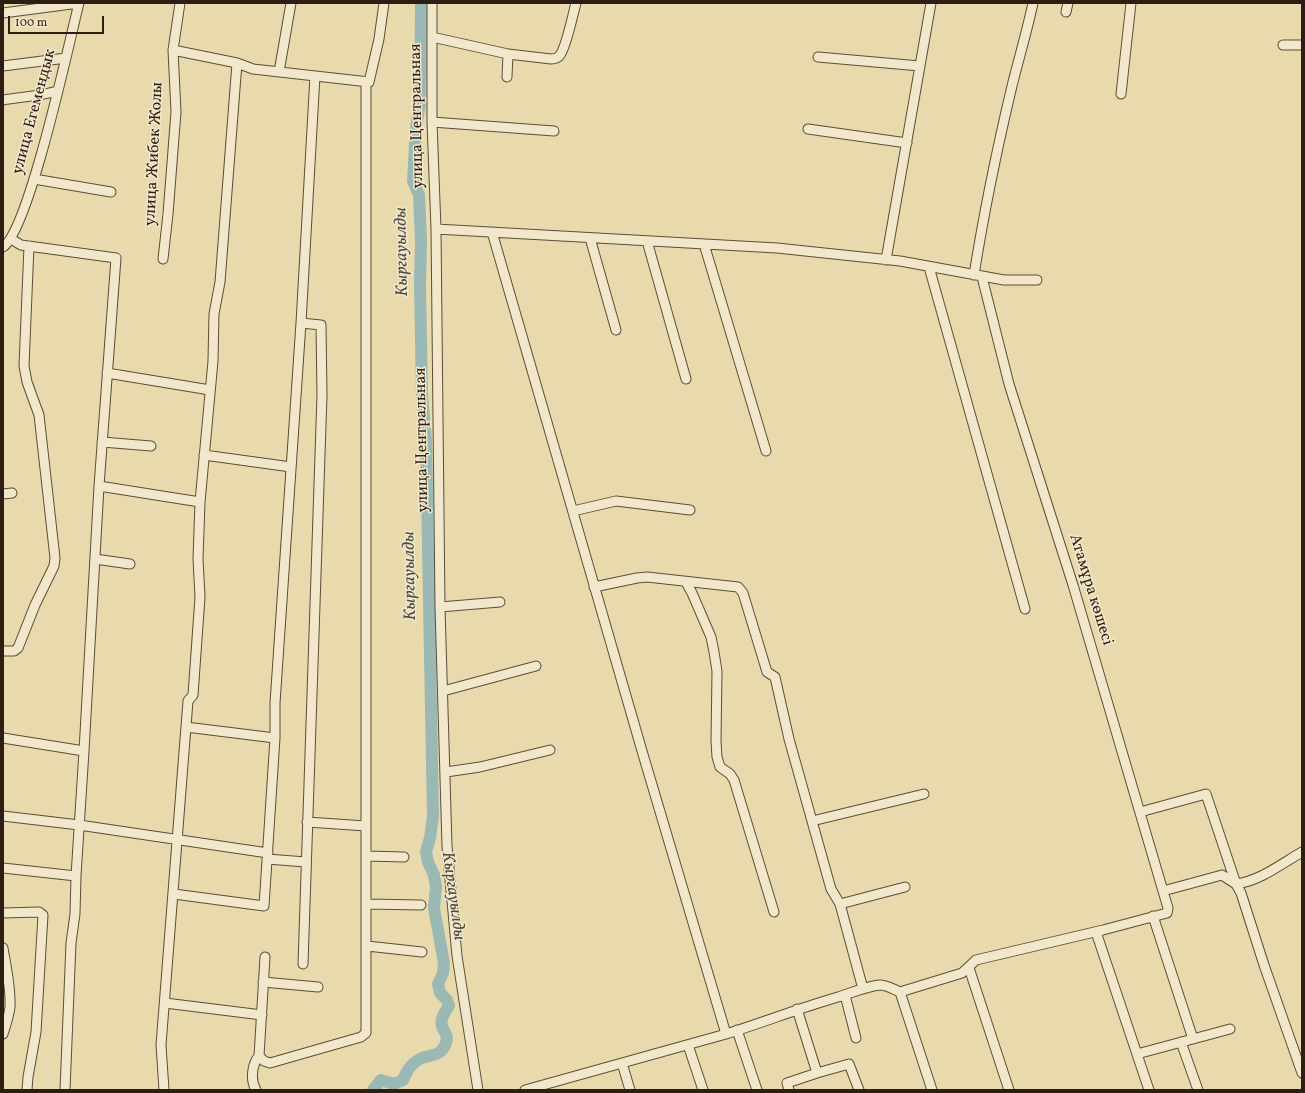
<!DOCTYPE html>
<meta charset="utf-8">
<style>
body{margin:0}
#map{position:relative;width:1305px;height:1093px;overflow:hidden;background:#e9daad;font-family:Vollkorn,serif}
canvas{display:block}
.frame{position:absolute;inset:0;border:4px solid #2c1e12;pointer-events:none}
.scale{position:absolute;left:8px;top:16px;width:96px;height:18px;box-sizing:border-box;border:2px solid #2c1e12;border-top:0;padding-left:5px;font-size:12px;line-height:14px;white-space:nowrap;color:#2c1e12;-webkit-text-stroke:3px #f1e7ca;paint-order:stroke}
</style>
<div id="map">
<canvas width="1305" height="1093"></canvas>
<div class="frame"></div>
<div class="scale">100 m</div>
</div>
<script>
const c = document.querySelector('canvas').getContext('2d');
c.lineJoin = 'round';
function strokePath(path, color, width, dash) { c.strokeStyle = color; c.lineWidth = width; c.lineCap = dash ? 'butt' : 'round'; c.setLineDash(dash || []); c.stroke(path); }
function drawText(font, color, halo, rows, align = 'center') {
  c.font = font + ' Vollkorn,serif'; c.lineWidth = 3; c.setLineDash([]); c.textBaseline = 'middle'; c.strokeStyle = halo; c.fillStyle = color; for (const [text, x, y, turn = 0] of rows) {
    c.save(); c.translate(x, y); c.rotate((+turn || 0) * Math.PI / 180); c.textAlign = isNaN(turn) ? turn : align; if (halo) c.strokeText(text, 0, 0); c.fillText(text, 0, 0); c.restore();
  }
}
const river = new Path2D(`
 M373,1090L381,1080L394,1084L403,1080C407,1071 410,1065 418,1060C429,1053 440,1059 446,1043C449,1036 444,1032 442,1026C440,1018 445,1012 449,1006L447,1000L440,993L438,984L443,973L444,963L434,908L436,887L434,875L428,862L426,852L430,838L433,816L426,440L422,395L420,287L421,240L419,195L413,181L416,127L420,104L421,3`);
const minor = new Path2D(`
 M432,3V122L436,229L440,607L447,846L457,956L478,1090
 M1066,12L1068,3
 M3,13L79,3
 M432,37L508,54L551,59C554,59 558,58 560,55C566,48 573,14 576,3
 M1283,45H1302
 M173,50L237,63L253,69L369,82L379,39L384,3
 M818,57L920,66
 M3,66L66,58
 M279,72L291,3
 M507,77L508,54
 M1121,94L1131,3
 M3,100C21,97 40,96 58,91
 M432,122L554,131
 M808,129L907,143
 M34,179L111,192
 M436,229L777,248L900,261L1004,280H1037
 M492,232L642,751L726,1034
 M590,238L616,330
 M11,239L21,245L116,258L99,486L84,751L76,876L75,914L71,943L65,1090
 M647,241L686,379
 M704,244L766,451
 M3,247C29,230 69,43 79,3
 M163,259L168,214L176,112L173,50L180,3
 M886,260L931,3
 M929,267L1025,609
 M974,275C984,212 997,149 1012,86C1019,58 1027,31 1033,3
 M301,323L321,325L322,395L303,964
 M107,373L210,390
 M102,442L151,446
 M204,455L291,467
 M99,486L200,502
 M3,494L12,493
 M573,511L616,501L690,510
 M95,559L130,564
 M686,582L692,593L711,637L714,652L717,671L716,741L717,757L720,767L730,774L734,780L774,912
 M594,587L637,578L647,577L738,587L743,593L767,672L775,677L789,739L831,889L840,904L863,989
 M440,607L500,602
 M3,651H14L18,648L35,605L54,566L55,558L39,415L27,382L24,366L29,246
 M443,691L536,666
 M186,727L275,738
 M3,738L84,751
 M446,772L480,767L550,750
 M1140,812L1206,794L1236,884C1260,881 1281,864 1302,852
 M3,816L79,825L268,853
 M812,821L924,794
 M307,822L366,826
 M366,856L404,857
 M267,859L306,862
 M3,868L76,876
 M1163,891L1222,875L1236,884L1241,893L1264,965L1302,1073
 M174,894L264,906L275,738V703L301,323L315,76
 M367,904L421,905
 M840,904L905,887
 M3,913L39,912L43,915L36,1032L28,1077L27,1090
 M1153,916L1193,1039
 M1096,932L1149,1090
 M367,946L422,952
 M3,948C6,966 11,988 10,1007C9,1016 6,1025 3,1034
 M969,968L1009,1090
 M263,982L318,987
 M900,992L932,1090
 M845,995L856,1038
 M165,1003L262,1015
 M797,1009L817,1073L849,1064L859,1090
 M737,1030L757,1090
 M1181,1042L1198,1090
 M688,1045L703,1090
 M1137,1054L1230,1029
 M259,1056L264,1061L270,1063L361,1037L366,1033V81
 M622,1063L630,1090
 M164,1090L161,1045L188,701L193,695L200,597L198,559L200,502L213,361L214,314L220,282L237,63
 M256,1090C250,1080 252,1064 259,1056L265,957
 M525,1090L726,1034C764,1022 800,1008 838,997C851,993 865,987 879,985C887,985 893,989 900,992L962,973L976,960L1103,930L1167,913L1168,908L1073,585L1009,384L982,277
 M789,1090L787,1083L817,1073`);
const streetNames = [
 ["улица Егемендык",35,112,-75],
 ["улица Центральная",418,116,-91],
 ["улица Жибек Жолы",155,154,-87],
 ["улица Центральная",423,440,-91],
 ["Атамұра көшесі",1090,590,73]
];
const waterNames = [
 ["Кыргауылды",403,252,-91],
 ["Кыргауылды",411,576,-91],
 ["Кыргауылды",452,896,82]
];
strokePath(river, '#9ab8b4', 12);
strokePath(minor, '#5b4d39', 11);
strokePath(minor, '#f1e7ca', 9);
drawText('16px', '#2c1e12', '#f1e7ca', streetNames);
drawText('italic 17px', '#4d4c43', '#f1e7ca', waterNames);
</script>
